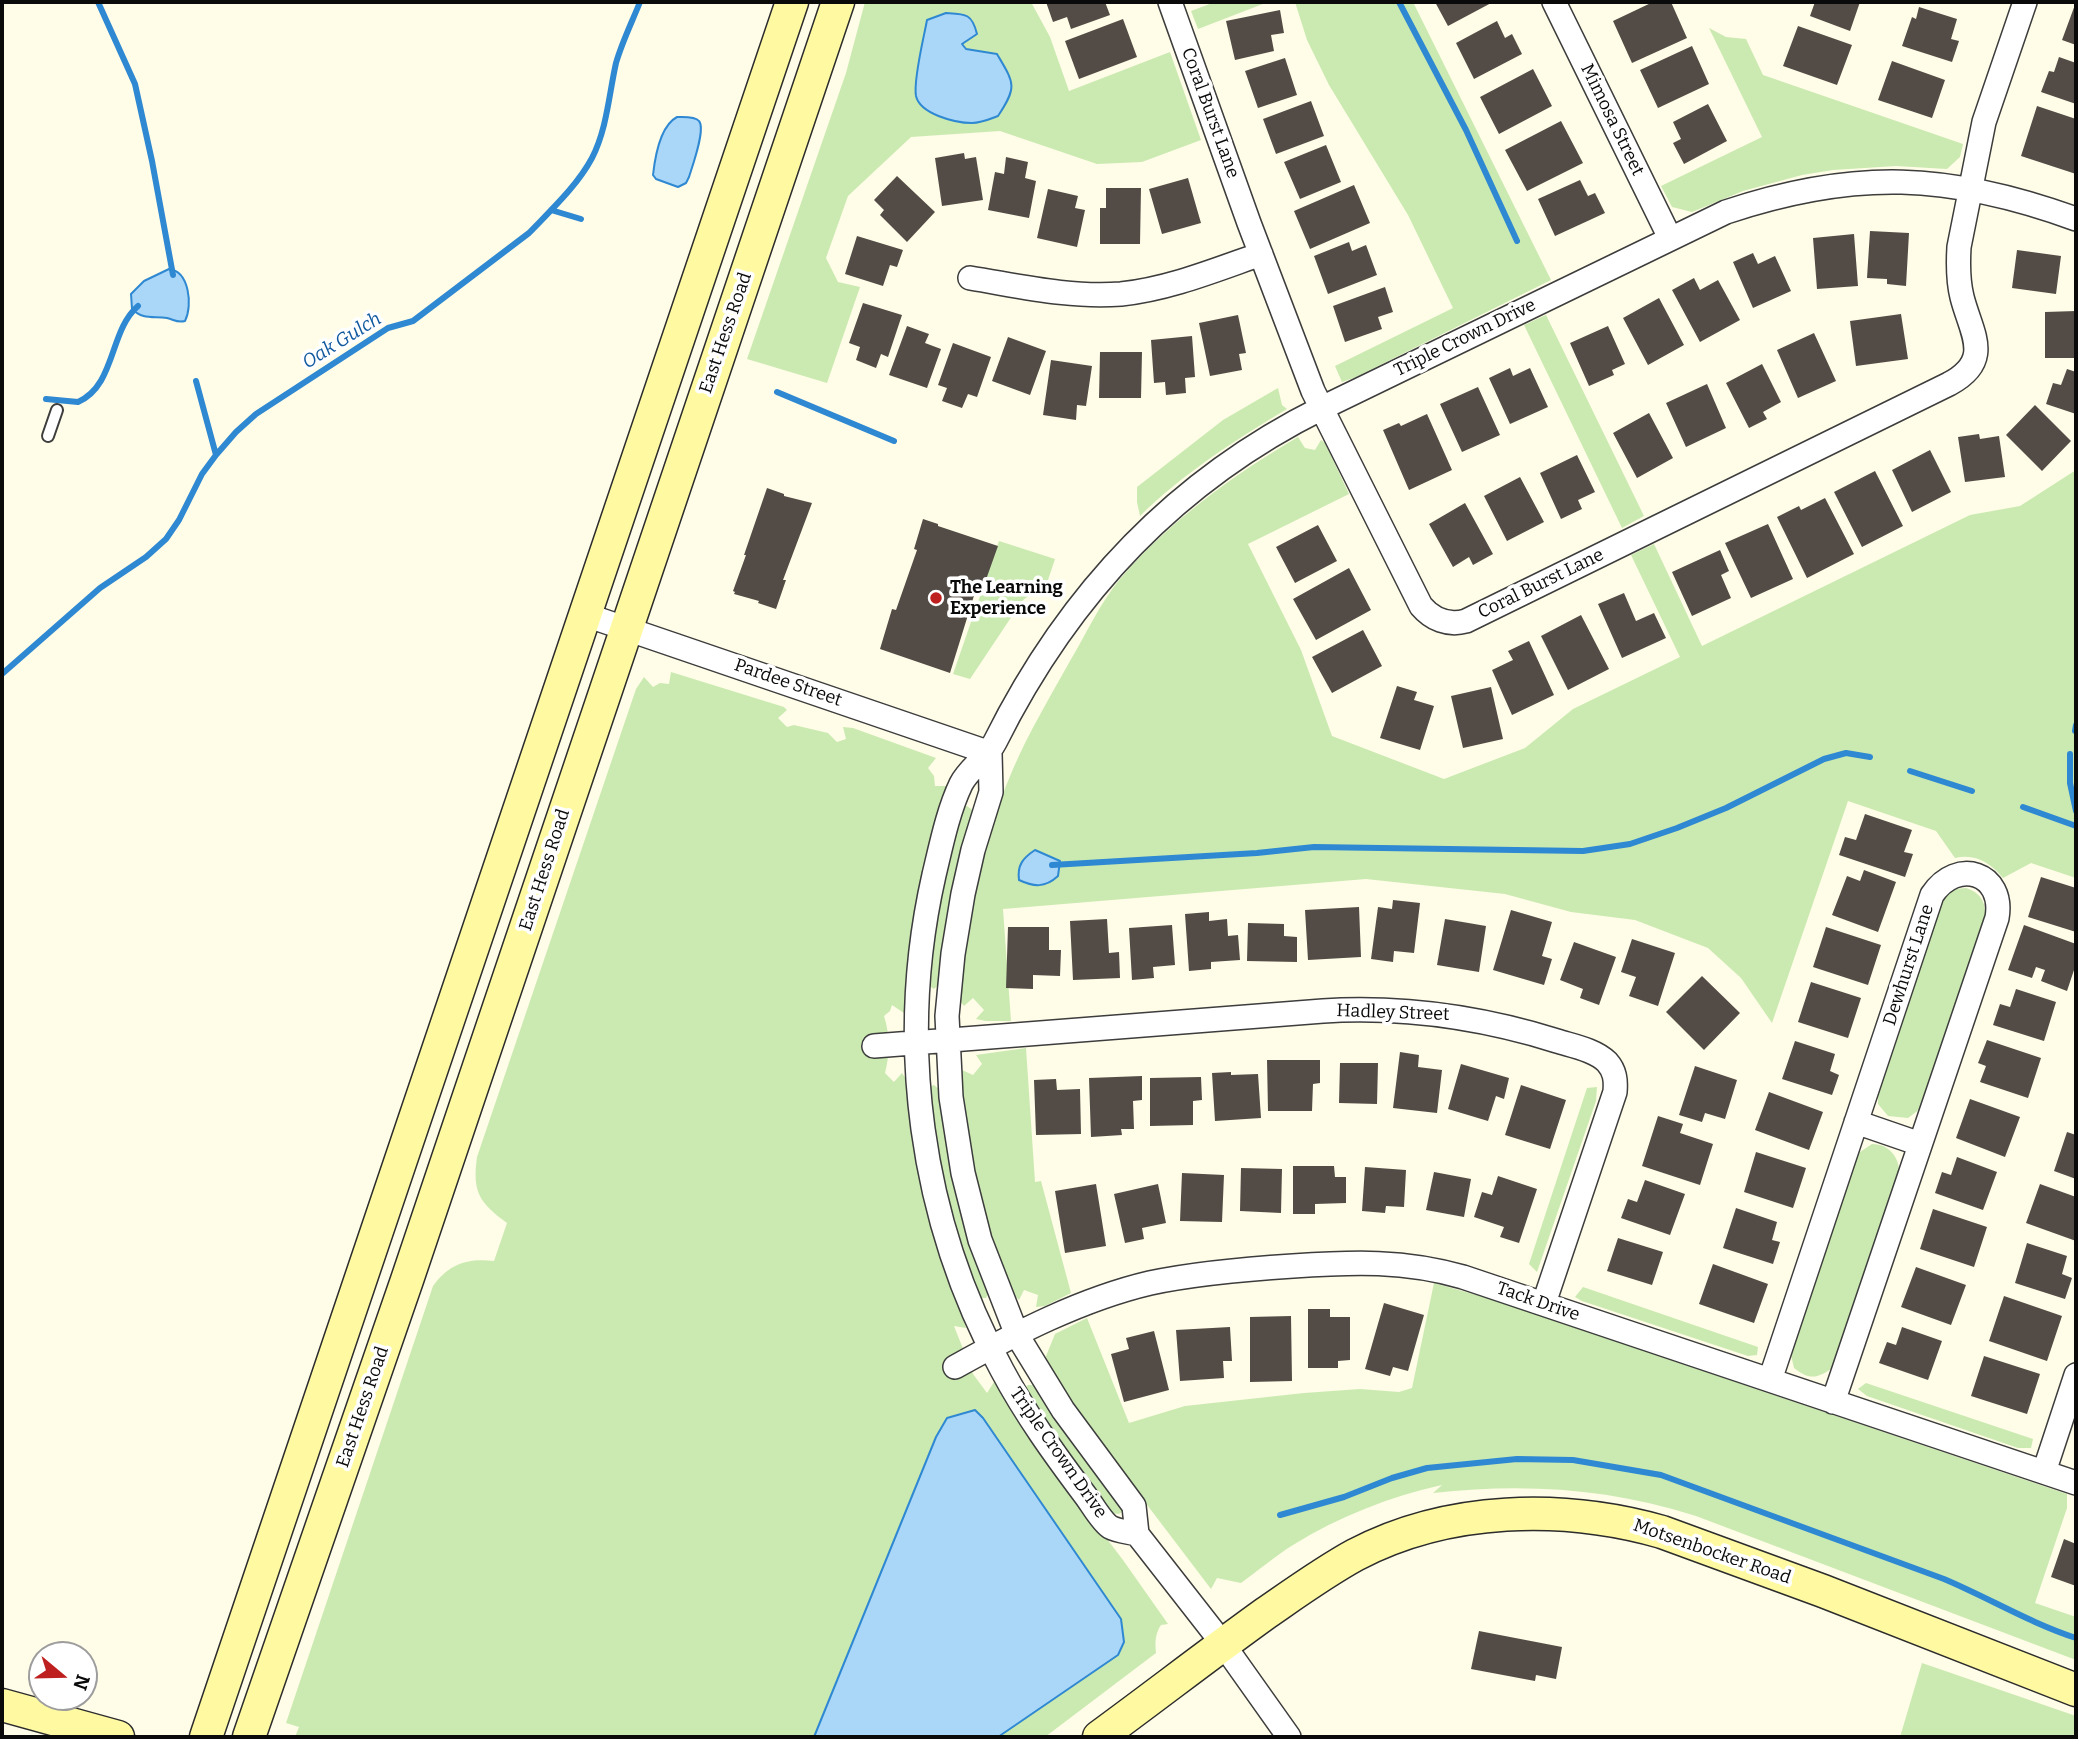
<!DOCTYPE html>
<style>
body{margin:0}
#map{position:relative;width:2078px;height:1739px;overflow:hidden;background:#fffce7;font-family:Bitter,serif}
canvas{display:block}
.frame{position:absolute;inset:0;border:4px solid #0a0a0a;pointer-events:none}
.north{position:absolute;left:28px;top:1641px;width:70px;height:70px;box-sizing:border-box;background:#fff;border:2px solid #9d9d9d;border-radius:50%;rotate:109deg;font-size:19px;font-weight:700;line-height:28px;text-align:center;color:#0a0a0a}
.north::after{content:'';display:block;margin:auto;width:24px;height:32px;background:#be1f1f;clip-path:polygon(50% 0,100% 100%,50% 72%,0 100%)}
</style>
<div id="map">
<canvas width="2078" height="1739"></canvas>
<div class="frame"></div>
<div class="north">N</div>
</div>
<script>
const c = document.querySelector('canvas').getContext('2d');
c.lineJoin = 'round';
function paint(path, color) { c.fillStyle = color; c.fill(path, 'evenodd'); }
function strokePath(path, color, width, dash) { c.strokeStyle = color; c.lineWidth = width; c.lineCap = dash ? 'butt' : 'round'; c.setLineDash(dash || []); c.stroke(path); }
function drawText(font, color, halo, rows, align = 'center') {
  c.font = font + ' Bitter,serif'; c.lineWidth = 7; c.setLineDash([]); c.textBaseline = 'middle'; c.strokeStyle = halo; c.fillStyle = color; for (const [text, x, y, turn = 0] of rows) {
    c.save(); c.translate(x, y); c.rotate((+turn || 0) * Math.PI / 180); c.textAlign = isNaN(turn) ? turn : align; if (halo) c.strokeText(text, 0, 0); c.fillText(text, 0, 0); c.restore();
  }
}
const green = new Path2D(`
 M865,2H1031L1050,37L1069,91L1170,52L1201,140L1142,162L1097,164L1000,131L911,137L848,196L826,258L838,282L860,287L827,383L747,359L846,73Z
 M1215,2H1268L1198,29L1191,11Z
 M1295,2H1413L1551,280L1356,377L1342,382L1335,366L1453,308L1408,215L1329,85L1307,40Z
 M1709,28L1726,37L1746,39L1763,75L1963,144L1960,157L1947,169L1896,166L1833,170L1802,175L1743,191L1692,212L1672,207L1661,186L1762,137Z
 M1546,315L1644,516L1622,528L1524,325Z
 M1278,388L1282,405L1287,409C1235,440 1184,473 1140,516L1137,502V487L1223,420Z
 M1298,437L1305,448L1315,450L1321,440L1325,443L1349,494L1248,544L1301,650L1332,736L1444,779L1525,748L1573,709L1680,657L1631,555L1654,544L1702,646L1970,515L2020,506L2076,470V878L2031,863L2003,878C1991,863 1975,853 1955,858L1936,831L1848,801L1772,1023L1741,978L1708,948L1635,920L1571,912L1505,894L1366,879L1003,909L1011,1021H986L976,1019L984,1010L973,998L964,1006L961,1002C959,972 965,942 971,912C980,863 993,815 1013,769C1029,732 1050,697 1070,661C1086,634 1100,603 1120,579C1170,521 1233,475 1298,437Z
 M999,541L1055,559L1048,580L1022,601L970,679L953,674Z
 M671,672L784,707L787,710L778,718L787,727L794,725L828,733L837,742L846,739L843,727L853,728L936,758L928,768L934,776L935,786H949L904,1013L892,1005L890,1011L884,1016C890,1034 890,1055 885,1073L894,1082L902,1073L906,1079L911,1125L926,1206L966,1328L954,1326L973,1374L987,1393L994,1382L998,1387L1033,1442L1123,1560L1168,1624L1161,1625C1155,1634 1155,1642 1156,1653L1045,1737H295L299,1727L286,1723L433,1286C449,1264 467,1258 494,1261L507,1223C480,1203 472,1193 477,1157L636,689L644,677L653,687L660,683L669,684Z
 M967,806L975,812C964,853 949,895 944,938C943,952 946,981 934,989L928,985L940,889L963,807Z
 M1966,888C1981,893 1986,902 1985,918L1923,1103L1920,1109L1908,1118L1888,1116L1878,1104V1091L1943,898L1954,889Z
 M1026,1048L1035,1182L1041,1181L1071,1293L1045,1306L1036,1307L1038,1295L1024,1290L1019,1300C1009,1291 1006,1279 1001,1267C977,1207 970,1144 960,1081L962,1070L973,1075L982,1064L976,1055Z
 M934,1085L941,1091L987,1289L988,1294L986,1298H981L975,1293L941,1183L929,1087Z
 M1597,1087L1596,1101L1537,1272L1529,1264L1587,1088Z
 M1872,1144C1890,1144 1901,1159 1899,1176L1834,1367C1818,1378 1810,1381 1794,1368L1790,1351L1857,1154Z
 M1434,1283L1487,1298L2067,1494V1508L2035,1603L2076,1617V1660L1696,1516C1608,1488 1524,1483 1433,1493L1442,1485C1389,1497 1340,1516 1293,1545C1275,1556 1258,1571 1241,1583L1217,1578L1211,1589L1075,1410L1047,1364L1046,1356L1055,1334L1087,1318L1129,1423L1185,1406L1304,1393L1360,1389L1399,1392L1412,1388Z
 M1583,1287L1758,1347L1757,1355L1748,1356L1582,1301L1575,1297Z
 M1866,1383L2033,1439L2031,1448H2018L1867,1396L1858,1389Z
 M1028,1385H1035L1078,1450L1122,1507V1512L1119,1514L1110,1513L1063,1450L1024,1389Z
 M1922,1663L2076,1716V1737H1900Z`);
const water = new Path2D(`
 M946,13C965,14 972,13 977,34L962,44L966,49L997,54C1014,83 1018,86 998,116C990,119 981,123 972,123C955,123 920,114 916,96C913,80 924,37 927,20Z
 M677,117C683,117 695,116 699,121C706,129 692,167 689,177L686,183L678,187L656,179L653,175C655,157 660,126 677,117Z
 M169,269C189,271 193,305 185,321C177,323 175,320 167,318C153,316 143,320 132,309L131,294L144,281Z
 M1035,850L1060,861L1058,876C1045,888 1034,887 1019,880C1017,865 1023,858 1035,850Z
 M975,1410L983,1418L1121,1619L1124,1642L1118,1655L998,1737H814L936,1437L947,1418Z`);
const stream = new Path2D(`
 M98,2L135,84L152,161L173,275
 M1399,2L1466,130L1517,241
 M551,210L581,219
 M196,381L216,455
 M777,392L894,441
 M46,399L78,402C116,385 109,331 138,306
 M2,674L100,588L146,557L166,539L179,520L202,474L216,455L236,432L256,414L388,328L413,321L529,233C551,210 577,186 592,158C607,129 609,94 616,63C622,42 632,22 640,2
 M2075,731L2076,725
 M2070,754V783L2076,811
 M1910,771L1972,791
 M2023,807L2076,826
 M1052,865L1257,853L1314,847L1583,851L1630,844L1677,828L1726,808L1824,759L1846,753L1870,757
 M1280,1515L1344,1497L1392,1478L1427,1468L1517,1459L1573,1460L1661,1475L1944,1579C1989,1598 2030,1623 2076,1638`);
const building = new Path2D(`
 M1046,2H1105L1110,15L1071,29L1067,17L1053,22Z
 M1435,2H1493L1448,26Z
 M1653,2H1671L1687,38L1632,63L1613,21Z
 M1815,2H1860L1850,31L1810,16Z
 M2076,2V45L2062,40Z
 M1919,7L1957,19L1951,39L1959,41L1952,62L1902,46L1912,17L1916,19Z
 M1280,10L1284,33L1271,35L1274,51L1235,60L1226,21Z
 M1123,19L1137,57L1079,79L1065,41Z
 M1497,21L1505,38L1512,34L1522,54L1474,79L1456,43Z
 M1798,26L1852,45L1837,85L1783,66Z
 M1692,46L1709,84L1658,108L1640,70Z
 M2059,57L2076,63V104L2041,92L2049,71L2054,72Z
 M1285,58L1297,95L1258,108L1245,71Z
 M1892,61L1945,80L1932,118L1878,100Z
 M1533,69L1552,106L1499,134L1480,97Z
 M1311,101L1324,136L1276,154L1263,119Z
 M1708,104L1727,141L1684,164L1673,143L1681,139L1673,122Z
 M2037,106L2076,119V174L2021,156Z
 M1561,121L1583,163L1527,191L1505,150Z
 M1326,145L1341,182L1300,199L1284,162Z
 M964,153L965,159L976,157L983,200L942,206L935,158Z
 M1006,157L1028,162L1025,178L1036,181L1029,218L988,210L995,172L1004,174Z
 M897,176L935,212L907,242L880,215L884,210L874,200Z
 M1188,178L1201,223L1162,234L1149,189Z
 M1580,180L1588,196L1595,193L1605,213L1555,236L1538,199Z
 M1354,185L1370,223L1310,249L1294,211Z
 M1106,188H1141L1140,244H1100V208H1106Z
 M1048,189L1078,196L1075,208L1085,210L1077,247L1037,238Z
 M1870,231L1909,233L1906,286L1887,284V279L1867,278Z
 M1854,234L1858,286L1817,289L1813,238Z
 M857,236L903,250L897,267L890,265L883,286L845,274Z
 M1349,242L1352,251L1366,245L1377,275L1328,294L1314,256Z
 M2017,250L2061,256L2056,294L2012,288Z
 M1753,253L1758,264L1775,256L1791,291L1753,308L1733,262Z
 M1694,278L1700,290L1718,280L1740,320L1700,342L1672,290Z
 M1385,287L1393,312L1378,317L1382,329L1345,342L1333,306Z
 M1659,298L1684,345L1648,365L1623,318Z
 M863,303L902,315L888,357L881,354L876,368L856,360L860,347L849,343Z
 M2076,311V358H2045V312Z
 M1901,314L1908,359L1856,366L1850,321Z
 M1238,315L1246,353L1239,354L1242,370L1210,376L1199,323Z
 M907,326L929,334L925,343L941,349L927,388L889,375Z
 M1608,326L1625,364L1612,370L1614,375L1589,386L1570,343Z
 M1814,333L1836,381L1798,398L1777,350Z
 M1192,336L1195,377L1185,378L1186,393L1166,395L1165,382L1154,383L1151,340Z
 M1008,337L1046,351L1030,395L992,381Z
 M953,343L991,357L977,397L968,394L962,408L942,401L947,388L938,385Z
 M1100,352H1142L1141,398H1099Z
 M1051,360L1092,366L1086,406L1077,405L1076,420L1043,415Z
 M1762,364L1781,402L1763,412L1767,419L1749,428L1726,383Z
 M1510,368L1513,376L1530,368L1548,407L1510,424L1489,378Z
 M2067,369L2076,372V414L2046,404L2053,383L2061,385Z
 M1707,384L1726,428L1686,447L1666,403Z
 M1478,387L1500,435L1462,452L1440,404Z
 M2035,405L2071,441L2042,471L2006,435Z
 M1649,413L1673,458L1637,478L1613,433Z
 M1427,414L1452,470L1409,490L1383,430L1399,423L1401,426Z
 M1979,434L1980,439L1999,436L2005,477L1965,482L1958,437Z
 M1930,450L1951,492L1912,512L1892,470Z
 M1577,455L1595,492L1578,500L1582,509L1561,519L1540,473Z
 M1875,471L1903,526L1862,547L1834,492Z
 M1520,477L1544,522L1507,541L1484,496Z
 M767,488L784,494V496L812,503L783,580H786L776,609L758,603L759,601L734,594L735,592L733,591L746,555H744Z
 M1825,498L1854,554L1807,578L1777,517L1799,506L1801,510Z
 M1465,503L1493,554L1473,565L1469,557L1453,567L1429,524Z
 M923,519L938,524V526L998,546L983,588L977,586L950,673L880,649L892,609L896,610L917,550L914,549Z
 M1768,524L1793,579L1751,598L1725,543Z
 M1318,525L1337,561L1295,583L1276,547Z
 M1720,550L1729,571L1721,575L1731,598L1692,616L1672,572Z
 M1349,568L1371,610L1316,640L1293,599Z
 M1624,593L1636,621L1654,613L1666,638L1622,658L1598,604Z
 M1581,615L1609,669L1568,690L1541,636Z
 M1363,630L1382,666L1332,693L1312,657Z
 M1529,641L1554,695L1512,715L1492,670L1513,660L1508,651Z
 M1397,686L1417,692L1414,700L1434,706L1420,750L1380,738Z
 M1491,687L1503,739L1463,748L1451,696Z
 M1865,814L1912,830L1904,852L1913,854L1905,877L1839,855L1845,837L1856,840Z
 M1864,870L1896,882L1878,932L1832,915L1847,876L1860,881Z
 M2041,877L2076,888V932L2028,917Z
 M1393,900L1420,903L1414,953L1394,951L1393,962L1371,959L1378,907L1392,909Z
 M1359,907L1361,957L1308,960L1305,910Z
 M1511,910L1552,922L1542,956L1552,959L1544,985L1493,970Z
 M1209,912V921L1227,919L1228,936L1238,935L1240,960L1211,962V969L1189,971L1185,914Z
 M1107,919L1109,953L1119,952L1120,978L1073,980L1070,921Z
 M1445,919L1486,926L1479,972L1437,965Z
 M1248,923L1284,924V936L1297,937V962L1247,961Z
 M1172,925L1175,965L1153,967L1154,978L1132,980L1129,928Z
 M2024,925L2076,944V964L2067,991L2041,981L2045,970L2036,967L2032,978L2008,970Z
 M1008,927H1049V950H1061L1060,976L1033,975V989L1006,988Z
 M1826,927L1881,945L1868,985L1813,967Z
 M1632,939L1675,953L1658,1006L1629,996L1636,977L1621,972Z
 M1574,942L1616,957L1599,1005L1580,998L1583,989L1560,980Z
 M1702,976L1740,1013L1704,1050L1666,1012Z
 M1811,982L1861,998L1848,1038L1798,1022Z
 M2016,989L2056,1002L2044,1041L1993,1025L2000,1004L2010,1007Z
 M1987,1040L2041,1058L2028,1098L1980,1082L1986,1066L1978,1063Z
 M1795,1041L1835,1054L1830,1071L1839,1075L1832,1095L1782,1079Z
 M1400,1052L1419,1055L1418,1067L1442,1070L1437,1113L1393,1108Z
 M1267,1060H1320V1083L1313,1084L1312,1111H1268Z
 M1340,1063H1378L1377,1104L1339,1103Z
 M1461,1064L1509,1078L1504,1099L1496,1096L1488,1121L1448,1109Z
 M1695,1066L1737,1080L1725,1119L1705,1113L1702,1122L1679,1115Z
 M1231,1072V1075L1258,1074L1261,1118L1215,1121L1212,1073Z
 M1142,1076V1100L1133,1101L1134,1129H1121L1122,1135L1091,1137L1089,1078Z
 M1201,1077L1202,1100L1193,1101V1125L1150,1126V1078Z
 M1056,1079L1057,1090L1080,1089L1081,1134L1036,1135L1034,1080Z
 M1521,1085L1566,1100L1550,1149L1505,1135Z
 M1769,1092L1823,1112L1809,1150L1755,1130Z
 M1970,1099L2020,1117L2005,1157L1956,1138Z
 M1658,1116L1683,1124L1680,1133L1713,1144L1700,1185L1642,1166Z
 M2067,1132L2076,1135V1179L2054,1171Z
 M1756,1152L1806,1168L1793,1208L1744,1192Z
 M1957,1157L1997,1172L1983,1210L1935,1193L1942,1172L1951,1175Z
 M1293,1166H1334L1335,1177H1346V1203L1315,1204V1214H1293Z
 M1365,1167L1406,1170L1404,1207L1386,1206L1385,1213L1362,1211Z
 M1241,1168L1282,1169L1281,1213L1240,1211Z
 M1434,1172L1471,1179L1464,1217L1426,1210Z
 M1182,1173L1224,1175L1222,1222L1180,1221Z
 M1498,1176L1537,1189L1519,1243L1500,1237L1504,1227L1474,1217L1482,1192L1492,1195Z
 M1645,1180L1685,1194L1670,1235L1621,1218L1628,1199L1637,1202Z
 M1096,1184L1106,1246L1065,1253L1055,1191Z
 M1158,1184L1166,1223L1142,1228L1144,1239L1125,1243L1114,1194Z
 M2040,1184L2076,1197V1241L2026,1223Z
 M1736,1208L1777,1222L1772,1240L1780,1242L1773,1264L1723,1248Z
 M1933,1209L1987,1227L1974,1267L1920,1249Z
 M1618,1238L1663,1252L1652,1285L1607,1271Z
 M2027,1243L2067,1256L2062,1274L2072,1278L2065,1299L2015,1283Z
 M1713,1264L1768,1284L1754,1323L1699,1304Z
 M1916,1267L1966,1285L1951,1325L1901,1307Z
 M2004,1296L2062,1316L2047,1361L1989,1341Z
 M1384,1303L1424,1315L1408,1371L1393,1367L1390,1376L1365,1369Z
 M1308,1309H1330V1317H1350V1360L1338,1361V1368H1308Z
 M1291,1316L1292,1381L1250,1382V1317Z
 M1230,1327L1232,1361H1223L1224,1378L1180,1381L1176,1330Z
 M1902,1327L1942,1341L1928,1380L1879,1363L1887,1342L1896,1345Z
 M1154,1331L1169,1390L1124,1402L1111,1354L1129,1349L1126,1338Z
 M1984,1356L2040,1374L2027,1414L1971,1396Z
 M2064,1539L2076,1544V1586L2051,1577Z
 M1479,1631L1562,1647L1556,1679L1536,1675L1535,1681L1471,1669Z`);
const lane = new Path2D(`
 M48,436L57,410`);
const street = new Path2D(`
 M1170,2L1249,223L1313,391L1421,606C1432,619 1448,626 1466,621L1949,384C1994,360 1971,333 1962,297C1958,281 1958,264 1959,247L1984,122L2025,2
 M1554,2L1670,238
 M970,278C1020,286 1070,298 1121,294C1169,289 1215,270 1261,254
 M586,615L990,753
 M990,753L991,792L973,850L963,894L953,954L947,1016L951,1097L963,1173L980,1240L1017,1335L1063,1410L1134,1506L1137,1534L1223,1644L1289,1737
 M874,1046L1323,1011C1404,1006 1480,1017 1557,1041C1573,1046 1595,1050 1607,1062C1615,1071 1616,1080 1615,1092L1544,1303
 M1856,1122L1920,1144
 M955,1367C1016,1333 1082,1299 1150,1283C1197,1273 1246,1269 1293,1266C1353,1262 1404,1260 1463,1277L2076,1483
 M1770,1380L1932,895C1957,857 2005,873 1997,918L1833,1402
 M2044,1472L2076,1375
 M1137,1534C1129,1532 1117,1531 1110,1527C1101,1521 1092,1504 1085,1495C1055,1455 1026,1415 1002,1370C920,1220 896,1042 934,875C941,846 948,811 961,784C969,768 987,758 995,742C1068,595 1175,481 1322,408L1726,212C1855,169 1949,173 2076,219`);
const secondary = new Path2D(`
 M2,1705L118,1737
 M206,1737L792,2
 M249,1737L407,1280L838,2
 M1099,1737C1155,1696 1209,1654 1266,1613C1295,1593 1324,1572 1355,1555C1448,1506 1563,1504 1662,1532L1823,1591L2076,1690`);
const markers = [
 [936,598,7,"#be1f1f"]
];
const streetNames = [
 ["Coral Burst Lane",1210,113,70],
 ["Mimosa Street",1612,120,64],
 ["East Hess Road",726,333,-71],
 ["Triple Crown Drive",1465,338,-26],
 ["Coral Burst Lane",1541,584,-26],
 ["Pardee Street",788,683,19],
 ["East Hess Road",545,870,-72],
 ["Dewhurst Lane",1909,965,-72],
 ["Hadley Street",1393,1013,2],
 ["Tack Drive",1538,1302,19],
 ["East Hess Road",363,1407,-71],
 ["Triple Crown Drive",1058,1453,55],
 ["Motsenbocker Road",1712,1552,19]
];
const poiNames = [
 ["The Learning",950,588],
 ["Experience",950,609]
];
const waterNames = [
 ["Oak Gulch",342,341,-32]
];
paint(green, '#cbeab1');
paint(water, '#aad7f8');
strokePath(water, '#2f88d2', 2);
strokePath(stream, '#2f88d2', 6);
paint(building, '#534c46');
strokePath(lane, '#3d3d3d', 14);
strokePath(street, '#3d3d3d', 26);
strokePath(secondary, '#2c2c2c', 35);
strokePath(lane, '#fff', 10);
strokePath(street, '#fff', 23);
strokePath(secondary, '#fffaa2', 32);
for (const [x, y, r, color] of markers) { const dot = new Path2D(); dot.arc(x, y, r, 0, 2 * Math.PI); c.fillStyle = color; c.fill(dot); strokePath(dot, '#fff', 2.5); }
drawText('18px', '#0a0a0a', '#fff', streetNames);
drawText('bold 18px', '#0a0a0a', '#fff', poiNames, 'left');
drawText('italic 19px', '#11599f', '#fff', waterNames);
</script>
